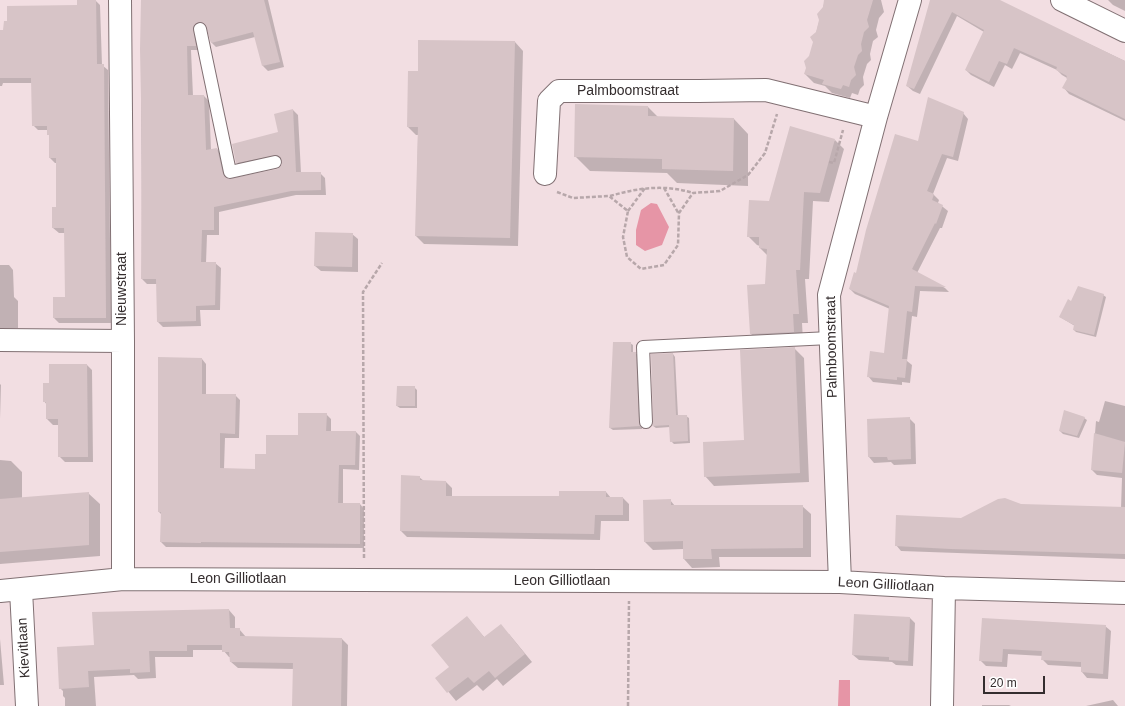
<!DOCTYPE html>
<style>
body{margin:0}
#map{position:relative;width:1125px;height:706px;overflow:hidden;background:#f2dee2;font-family:Arial,sans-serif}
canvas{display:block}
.scale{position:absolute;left:983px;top:676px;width:62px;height:18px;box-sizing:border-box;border:2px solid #342d2e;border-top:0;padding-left:5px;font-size:12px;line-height:14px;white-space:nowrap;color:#342d2e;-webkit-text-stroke:3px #fff;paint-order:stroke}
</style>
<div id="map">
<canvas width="1125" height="706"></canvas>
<div class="scale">20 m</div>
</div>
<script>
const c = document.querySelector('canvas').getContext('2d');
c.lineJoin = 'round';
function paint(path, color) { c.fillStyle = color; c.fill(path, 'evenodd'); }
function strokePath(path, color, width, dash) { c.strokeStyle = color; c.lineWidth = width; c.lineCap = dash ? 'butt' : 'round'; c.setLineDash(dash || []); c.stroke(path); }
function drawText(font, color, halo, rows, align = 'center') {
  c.font = font + ' Arial,sans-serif'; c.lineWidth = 3.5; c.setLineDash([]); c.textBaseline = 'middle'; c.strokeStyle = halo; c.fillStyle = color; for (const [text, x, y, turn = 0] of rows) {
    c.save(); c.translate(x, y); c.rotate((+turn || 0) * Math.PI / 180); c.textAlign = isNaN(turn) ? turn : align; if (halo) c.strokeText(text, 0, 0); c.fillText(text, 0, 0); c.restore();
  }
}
const water = new Path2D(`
 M651,203L657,204L669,227L662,245L645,251L636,245V230L641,210Z
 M839,680H850V706H838Z`);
const shadow = new Path2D(`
 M95,0L100,5L102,65L108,70L111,323H59L54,318V298H66L65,233H59L53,228L57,208V163H55L50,158V136L48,134V130H38L33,125L32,83H3L2,86H0V31H4Z
 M146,0H268L284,67L268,71L263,66L255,37L216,47L211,42L207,27L204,26L200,50H191L193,96H204L209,101L211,150L217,149L222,154L228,180L277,170L281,168L283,159L242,168L237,163L279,133L293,110L298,115L301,173H320L325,178L326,195H296L219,212V235H207L206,263H215L221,268L220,310H200L201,326L163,327L158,322V284H147L142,279L141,49Z
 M825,0H881L884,12L879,18L876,30L878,37L873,41L870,54L871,60L867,64L863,77L864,85L860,89L858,95L852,93L850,98L832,93L825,86L814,83L805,74Z
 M931,0H997L1125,61V121L1069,94L1064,88L1068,79L1067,78L1062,75L1057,70L1020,53L1012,69L1005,65L994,87L971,75L966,70L984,32L957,16L920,94L913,91L907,86Z
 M1108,0H1125V11L1113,5Z
 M515,42L523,51L518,246L424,244L416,236L418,135H416L408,127L419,72Z
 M648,107L658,117L734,119L748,134V186L677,183L667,173L590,171L575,156Z
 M963,113L968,119L958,161L947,158L933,194L939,200L938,203L948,211L942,228H940L917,273L945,288L949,292L920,291L917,317L912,316L907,361L912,365L910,383L902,382V385L873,382L868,376L885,354L890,309L855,294L850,289L919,143Z
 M835,140L844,149L829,202L813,201L809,279H805L808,323H802L803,341L760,343L751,334L766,285L768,256L760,248V246L757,245L748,236L770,202Z
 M352,234L358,239V272L321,271L315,266Z
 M0,265H9L13,270L14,297L18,301V328H0Z
 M1103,295L1106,297L1096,337L1076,332L1074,330L1075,326L1060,317L1071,302Z
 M614,343H630L633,345V353H635L638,355L642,429L613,430L610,428Z
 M794,348L804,358L809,482L714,486L705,476L745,441Z
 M673,354L675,357L678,416H686L689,418L690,443L674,444L671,441L670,427L656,428L653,426Z
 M159,358L202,359L206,364V395H235L240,400L239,438H225L224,469L256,470L267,455L299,436L326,414L331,419V432H356L360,436L359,470L343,469V504H360L364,509V548L166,547L161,542L162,515L159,512Z
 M87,365L92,370L93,462H65L59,456V425H53L47,419V405L44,401L50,384Z
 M0,384L1,385L0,419Z
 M414,387L417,390V408H400L397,406Z
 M1105,401L1125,406V559L901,551L896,545L962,519L1021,505L1121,508L1122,478L1097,475L1092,470L1096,421L1099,422Z
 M909,418L915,424L916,464L894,465L891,462L874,463L869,457L868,420Z
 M1084,418L1087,420L1079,438L1063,434L1060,431Z
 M0,460L11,461L22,472V498L88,493L100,504V556L0,564Z
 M419,477L424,481L446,482L452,488V497H560L606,492L611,498H623L629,504V521H601L600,540L407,537L401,531Z
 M670,500L675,506H802L811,514V557H719L720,567L692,568L684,559V549L653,550L645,542Z
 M229,610L235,617V629H239L246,637L342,639L348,645L347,706H293L294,669L238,668L231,662V657H229L223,650H193V657H155L156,678L138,679L134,675L94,677L96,706H65V698L63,696V691L60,688L95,646Z
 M467,617L485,638L509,634L532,662L503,686L497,679L483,691L477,685L456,701L437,678L450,667Z
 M910,618L915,623L913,666L896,665L892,662L859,660L853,655Z
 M983,619L1105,626L1111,631L1108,679L1087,678L1082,672V667L1048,665L1043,660V656L1008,654L1007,667L986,666L980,660Z
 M0,639L4,685H0Z
 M1113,700L1118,706H1086Z
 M982,705H1009L1011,706H982Z`);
const building = new Path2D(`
 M77,0H96L97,64H104L106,318H53V297H65L64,228H52V207H56V158H49V135H47V126H32L31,78H0V30H3L4,21H7V6L77,5Z
 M141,0H264L280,62L262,66L253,32L211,43L205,24L199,22L193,26L196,46H187L188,95H204L206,150L217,148L223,174L225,177L228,179L277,169L282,165V161L280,157L277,155L236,163L232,144L278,132L274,114L293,109L296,172H321V190L291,191L214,207V230H202L201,262H216L215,305L196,306V321L157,322L156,279H141L142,149L140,49Z
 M824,0H873L867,20L869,27L864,32L861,44L862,51L858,55L854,67L856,75L851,80L849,87L843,85L841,89L822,84L824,80L804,74L806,68L804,61L809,56L813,42L810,37L816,32L819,20L817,14L823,7Z
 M930,0H1000L1125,61V119L1062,88L1067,79L1066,78L1067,76L1056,70L1057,67L1014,48L1007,64L999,61L989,82L965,70L984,30L952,12L914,89L906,86Z
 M418,40L515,41L510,238L415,236L418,127H407L408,71H418Z
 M928,97L964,112L953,157L942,154L927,191L934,194L932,200L943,205L936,224L935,223L912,269L946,287L915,286L912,312L907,311L902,359H907L905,378L897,377V380L867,377L870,351L884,353L889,306L849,289L854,272L856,273L866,230L895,134L918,141Z
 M575,104L648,106V116L734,118L733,171L662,169V159L574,157Z
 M790,126L835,139L820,193L804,192L800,270H796L799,314H793L794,332L750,334L747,285L765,284L767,249L759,248V237H747L749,200L769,201Z
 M315,232L353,233L352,267L314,266Z
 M1078,286L1104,294L1094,335L1073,330L1074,325L1059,317L1068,299L1071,301Z
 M613,342H631V352H636L639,422L640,426L609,428Z
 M795,347L800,473L704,477L703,442L744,440L740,350Z
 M673,353L676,415H687L688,441L670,442L669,425L652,426L653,422L651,354Z
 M158,357L202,358V394H236L235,434L220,433V468L255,469V454H266V435H298V413H327L326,431H356L355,465H339L338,503H360V544L201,542V543L160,542L161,512H158Z
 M49,364H87L88,457H58V419H46V402H43V383H49Z
 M397,386H415V406H396Z
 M1064,410L1085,417L1077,436L1059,431Z
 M910,417L911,459L888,460L887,457H868L867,419Z
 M1094,433L1125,442L1122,473L1091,470Z
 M401,475L420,476V480L446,481V496H559V491H606V497H623V515H595L594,534L400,531Z
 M89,492V545L0,552V499Z
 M1005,498L1021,504L1125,507V554L951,549L895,546L896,515L961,518L998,499Z
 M671,499V505H803V548L711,549L712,559H683V541L644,542L643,500Z
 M229,609L230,628H240V636L342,638L341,706H292L293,663L230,662L229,652H222V645H187V651H149L150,672L130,673V669L88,671L89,687L59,689L57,647L94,645L92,612Z
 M854,614L910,617L908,661L889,660V657L852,655Z
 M467,616L484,637L501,624L525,654L495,678L489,671L474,683L468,677L447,693L435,678L449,667L431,645Z
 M982,618L1106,625L1103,674L1081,672V662L1041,660L1042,651L1003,649L1002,662L979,661Z`);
const path = new Path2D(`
 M829,162L834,163L843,130
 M664,188L679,214
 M557,192L573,198L609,196L628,211L623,237L627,257L641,269L664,265L678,245L679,213L693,193L720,191L748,175L765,153L777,114
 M610,196C637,188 665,184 693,193
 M628,211L645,188
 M364,558L363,292L382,263
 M628,706L629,601`);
const service = new Path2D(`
 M200,29L230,172L275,162
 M646,422L643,347L830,338`);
const minor = new Path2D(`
 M120,0L123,341V579
 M545,174L549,101L559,91H699L766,90L876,117
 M0,340L123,341
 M840,582L829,295L876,117L910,0
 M21,590L27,706
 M0,591L123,579L840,582L944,588L1125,593
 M942,706L944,588`);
const tertiary = new Path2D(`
 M1062,0L1125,31`);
const streetNames = [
 ["Palmboomstraat",628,91],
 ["Nieuwstraat",122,289,-90],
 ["Palmboomstraat",832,347,-91],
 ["Leon Gilliotlaan",238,579],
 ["Leon Gilliotlaan",562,581],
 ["Leon Gilliotlaan",886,585,3],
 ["Kievitlaan",24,648,-93]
];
paint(water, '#e695a6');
paint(shadow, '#0003');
paint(building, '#d7c4c7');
strokePath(service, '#817073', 14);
strokePath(minor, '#817073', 24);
strokePath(tertiary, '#817073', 24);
strokePath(path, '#b7a7aa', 2.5, [4, 2]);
strokePath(service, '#fff', 12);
strokePath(minor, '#fff', 22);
strokePath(tertiary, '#fff', 22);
drawText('14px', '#342d2e', '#fff', streetNames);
</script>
